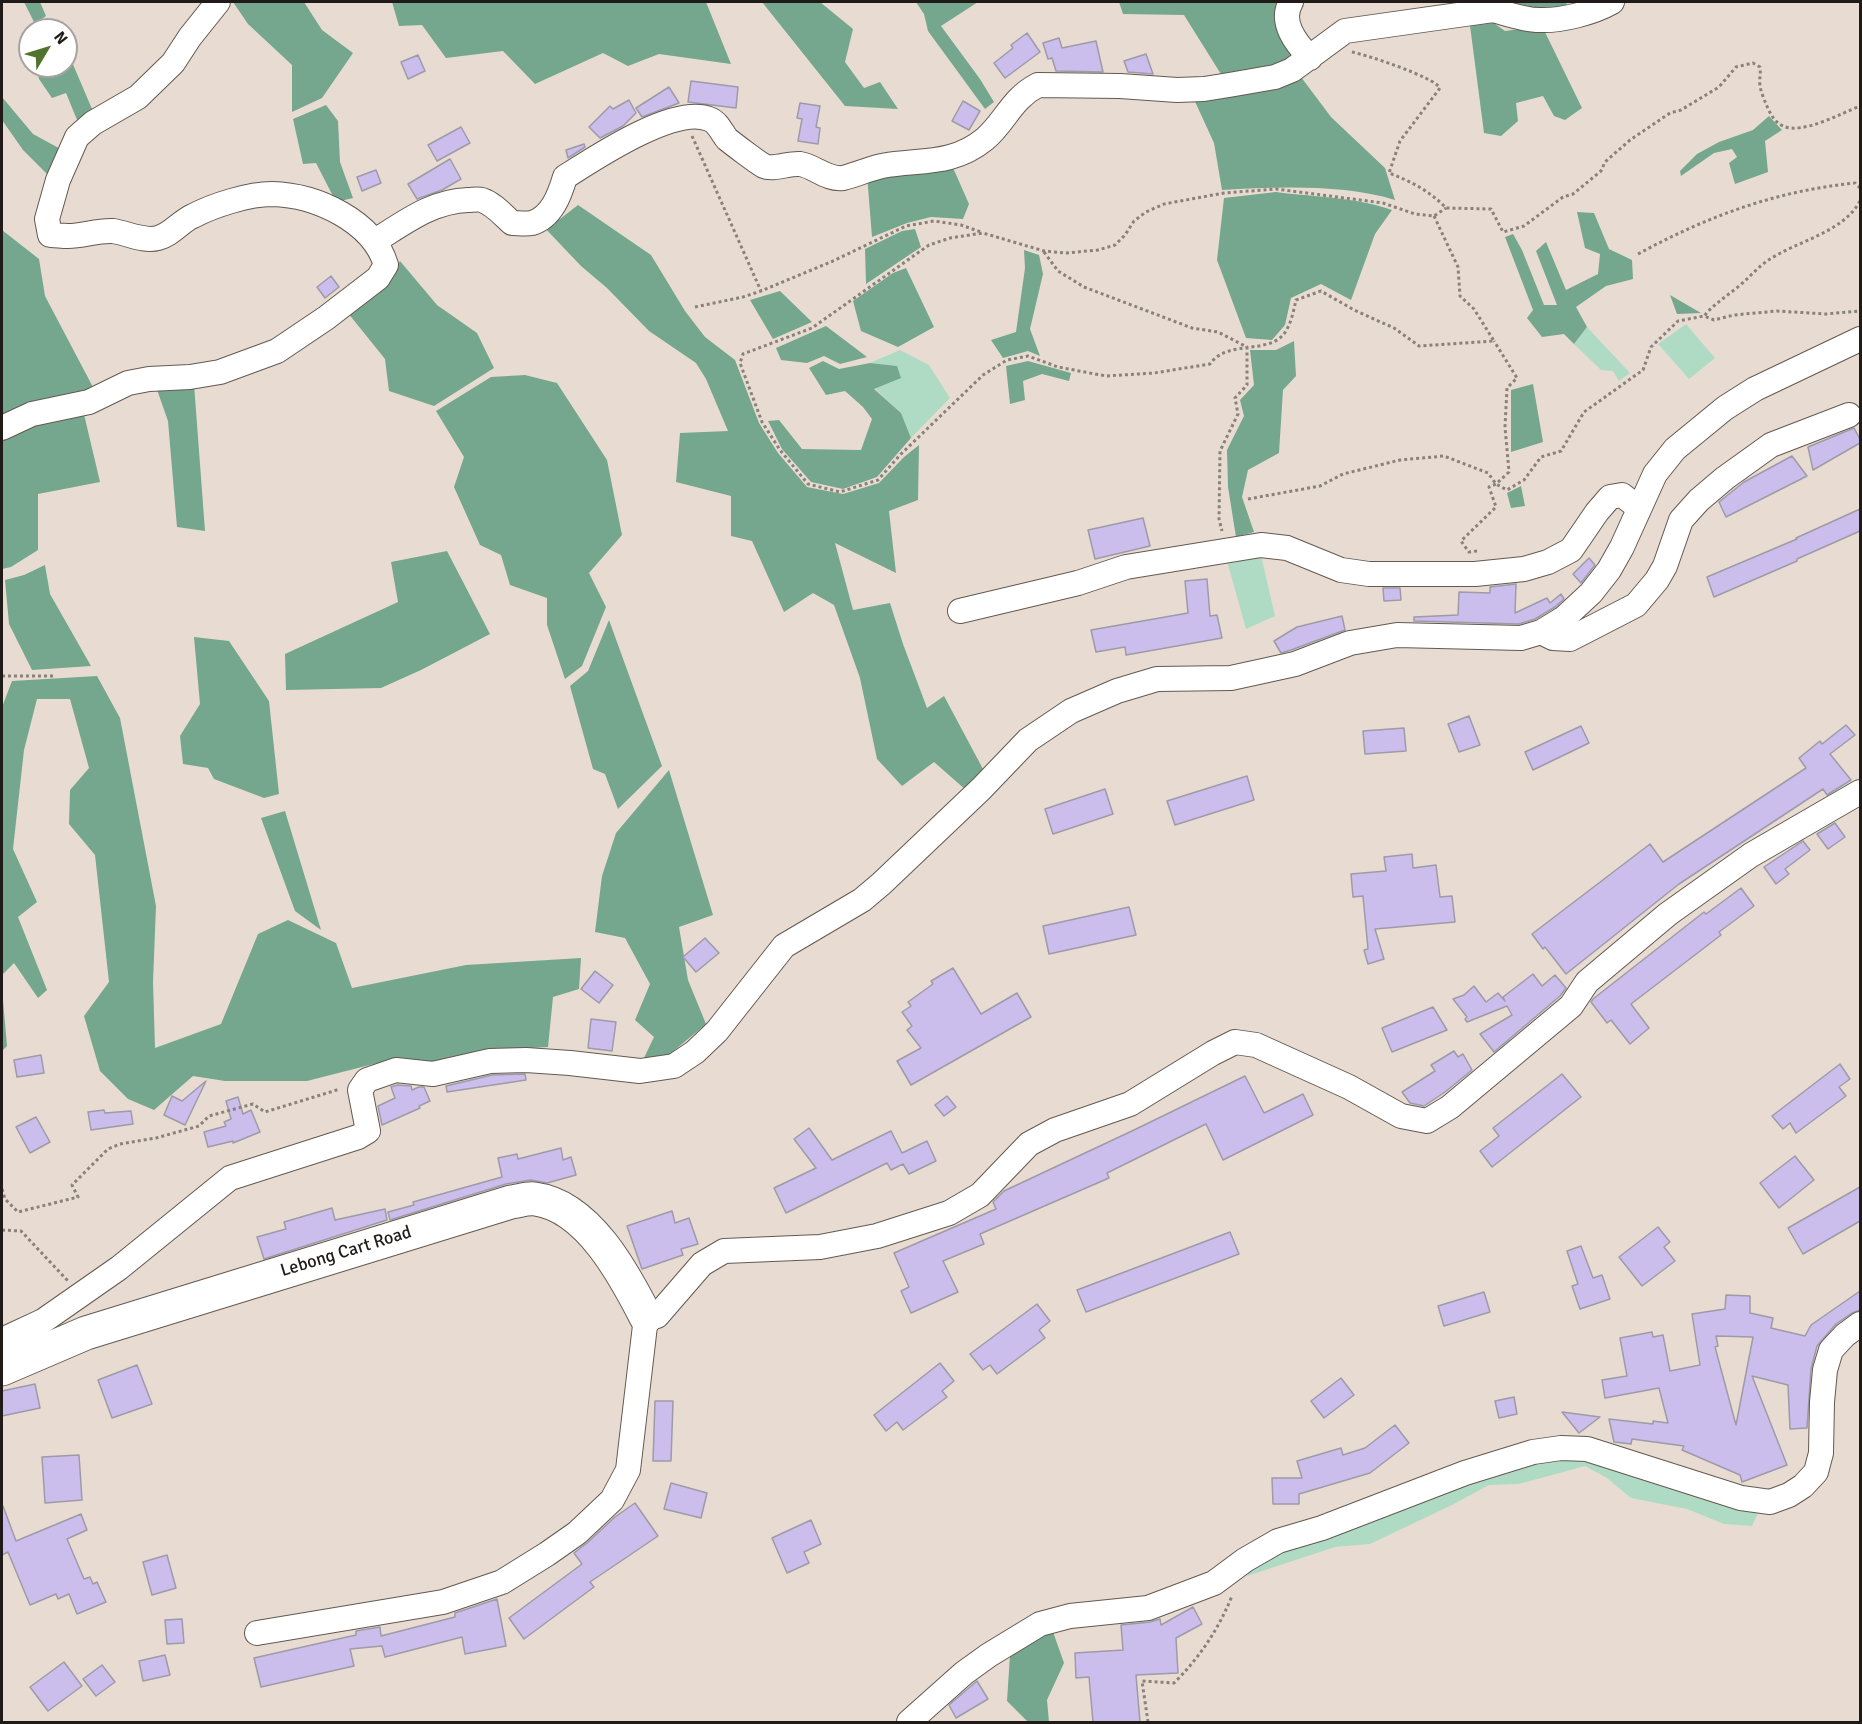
<!DOCTYPE html>
<style>
body{margin:0}
#map{position:relative;width:1862px;height:1724px;overflow:hidden;background:#e8dcd2;font-family:Signika,sans-serif}
canvas{display:block}
.frame{position:absolute;inset:0;border:3px solid #201b18;pointer-events:none}
.north{position:absolute;left:18px;top:18px;width:60px;height:60px;box-sizing:border-box;background:#fff;border:2px solid #a6a4a3;border-radius:50%;rotate:52deg;font-size:16px;font-weight:700;line-height:24px;text-align:center;color:#201b18}
.north::after{content:'';display:block;margin:auto;width:21px;height:27px;background:#51742d;clip-path:polygon(50% 0,100% 100%,50% 72%,0 100%)}
</style>
<div id="map">
<canvas width="1862" height="1724"></canvas>
<div class="frame"></div>
<div class="north">N</div>
</div>
<script>
const c = document.querySelector('canvas').getContext('2d');
c.lineJoin = 'round';
function paint(path, color) { c.fillStyle = color; c.fill(path, 'evenodd'); }
function strokePath(path, color, width, dash) { c.strokeStyle = color; c.lineWidth = width; c.lineCap = dash ? 'butt' : 'round'; c.setLineDash(dash || []); c.stroke(path); }
function drawText(font, color, halo, rows, align = 'center') {
  c.font = font + ' Signika,sans-serif'; c.lineWidth = 5; c.setLineDash([]); c.textBaseline = 'middle'; c.strokeStyle = halo; c.fillStyle = color; for (const [text, x, y, turn = 0] of rows) {
    c.save(); c.translate(x, y); c.rotate((+turn || 0) * Math.PI / 180); c.textAlign = isNaN(turn) ? turn : align; if (halo) c.strokeText(text, 0, 0); c.fillText(text, 0, 0); c.restore();
  }
}
const green = new Path2D(`
 M1686,324L1715,358L1689,379L1658,344Z
 M1587,327L1630,373L1619,381L1613,371L1601,370L1574,344Z
 M900,350L929,365L950,398L911,438L901,413L874,388L897,366L870,363Z
 M1261,555L1275,616L1246,629L1227,561Z
 M1571,1455L1712,1495L1758,1513L1752,1526L1724,1524L1687,1509L1631,1498L1607,1478L1585,1466L1519,1484L1489,1485L1452,1505L1370,1544L1335,1547L1247,1576L1257,1558L1360,1527L1499,1466Z`);
const forest = new Path2D(`
 M24,2H40L46,16L35,24Z
 M233,2H304L322,30L353,53L322,98L292,112V65L248,24Z
 M392,2H706L731,64L659,54L628,66L603,53L535,84L503,51L446,58L422,25L399,26Z
 M762,2H820L853,29L845,62L864,88L880,82L898,109L845,106Z
 M916,2H978L941,26L980,79L994,102L985,109L928,31L924,14Z
 M1119,2H1284L1298,58L1285,67L1224,79L1184,15L1123,14Z
 M1509,2H1566L1567,6L1551,10Z
 M1469,18L1488,19L1505,31L1542,26L1582,108L1565,120L1554,116L1543,96L1516,103L1518,121L1501,136L1484,133Z
 M66,48L95,116L80,127L66,93L52,98L39,79L36,66H66Z
 M1298,73L1331,117L1385,168L1395,200C1343,184 1276,187 1222,190L1214,143L1192,95Z
 M2,97L33,134L66,152L53,180L23,150L2,120Z
 M326,105L338,121L340,162L353,198L336,202L316,163L303,164L293,119Z
 M1769,116L1782,130L1765,141L1768,172L1735,184L1729,163L1737,157L1732,149L1714,153L1681,176L1680,171L1697,154L1719,142L1753,130Z
 M950,161L969,204L963,219L931,217L907,223L872,237L867,175Z
 M1276,192C1314,197 1356,197 1392,210L1375,234L1351,300L1321,284L1291,298L1285,325L1272,340L1246,338L1217,260L1224,198Z
 M578,205L651,255L685,311L705,337L735,360L759,423L778,453L807,487L843,494L879,483L904,457L919,445L918,500L889,511L896,573L835,543L853,610L890,603L903,644L927,708L944,696L983,769L966,790L934,762L902,786L877,759L860,678L834,605L813,593L784,612L752,541L731,536V496L676,482L680,433L728,431L706,379L696,363L649,331L607,288L581,266L543,226L560,219Z
 M1577,212L1594,213L1609,249L1632,260L1633,279L1606,286L1576,307L1587,327L1574,344L1564,334L1542,337L1527,318L1533,310L1505,237L1513,234L1522,250L1544,305H1557L1536,251L1546,242L1566,290L1598,274L1600,254L1585,248Z
 M915,229L921,247L866,284L865,249L902,231Z
 M2,230L39,259L45,296L95,391L2,421Z
 M1024,250L1039,255L1043,274L1030,329L1040,356L1028,351L1003,358L991,340L1016,332L1025,268Z
 M400,261L437,305L477,333L494,368L434,406L389,391L385,359L348,313L380,291Z
 M906,268L934,327L898,347L861,331L853,301L893,273Z
 M780,291L812,322L773,339L750,300Z
 M1670,295L1701,313L1677,314Z
 M826,326L867,357L840,364L824,356L807,363L781,360L776,348Z
 M1294,341L1296,376L1283,390L1279,453L1248,470L1242,497L1254,532L1236,537L1228,487L1227,450L1244,416L1240,400L1254,385L1250,350H1276Z
 M823,361L839,369L870,363L897,366L901,378L874,389L901,413L911,438L877,477L843,489L811,482L782,449L768,421L779,420L802,449L861,450L872,419L863,407L845,391L826,395L809,368Z
 M1028,361L1071,373L1069,381L1042,374L1023,381L1025,400L1010,404L1006,366Z
 M525,375L557,383L607,460L622,535L589,573L606,607L582,666L565,679L547,625V598L510,585L501,555L480,545L454,487L464,457L436,411L491,377Z
 M194,384L205,531L177,527L168,421L156,387Z
 M1533,384L1543,442L1511,452V390Z
 M83,410L100,482L38,494V550L11,567L2,569V432Z
 M1521,486L1525,506L1511,508L1507,493Z
 M447,551L490,634L421,670L381,688L286,690L285,654L398,602L391,562Z
 M45,565L50,594L91,666L32,670L9,624L5,580L24,575Z
 M609,620L662,766L618,809L605,774L593,769L570,686L588,671Z
 M194,637L229,641L269,701L279,794L264,798L214,779L208,768L183,764L180,736L200,704Z
 M97,676L120,718L156,906L153,982L155,1048L221,1024L258,934L288,920L336,943L352,988L466,965L581,958L579,989L553,997L548,1047L513,1049L437,1064L397,1058L307,1081H225L193,1076L154,1110L128,1099L100,1071L84,1016L109,982L95,855L69,824L70,790L89,768L70,699H37L24,750L13,849L37,902L18,917L47,990L38,998L14,963L2,975V707L12,681Z
 M669,770L713,915L679,927L688,980L706,1024L670,1054L643,1060L654,1037L635,1020L650,984L625,938L595,932L602,876L616,833Z
 M285,811L321,930L295,911L261,818Z
 M2,989L7,1046L2,1051Z
 M1052,1629L1064,1663L1047,1700L1049,1722H1028L1007,1701L1010,1655Z`);
const building = new Path2D(`
 M1027,33L1040,52L1005,78L994,63L1013,48L1011,45Z
 M1059,38L1062,48L1096,41L1103,72L1056,71L1052,58L1048,59L1043,43Z
 M1146,54L1153,74L1128,72L1124,61Z
 M418,55L425,71L408,79L401,62Z
 M691,81L738,87L736,108L688,102Z
 M669,87L679,103L642,117L636,108Z
 M629,100L636,113L623,126L600,138L589,127L610,106L613,109Z
 M963,101L980,111L969,130L952,121Z
 M800,103L820,106L816,127L820,128L818,144L798,141L802,119L797,118Z
 M461,127L470,143L437,161L428,145Z
 M584,144L585,147L568,158L566,150Z
 M450,159L461,179L442,190L417,199L408,184Z
 M376,170L381,183L362,191L357,177Z
 M331,276L339,287L325,298L317,287Z
 M1854,428L1860,439V443L1813,470L1808,447Z
 M1792,456L1807,476L1726,517L1719,502L1744,482Z
 M1860,509V531L1797,559V561L1714,597L1707,577L1797,539L1796,538Z
 M1143,518L1150,546L1095,559L1088,530Z
 M1589,558L1595,565L1581,583L1573,574Z
 M1207,579L1210,616L1217,615L1222,638L1126,655L1125,647L1096,652L1091,630L1188,613L1185,581Z
 M1516,584L1515,613L1547,598L1550,603L1561,594L1564,599L1555,607L1535,619L1519,624L1414,621V617L1458,615L1459,592L1490,593V587Z
 M1383,588H1400L1401,600L1384,601Z
 M1342,616L1345,630L1291,650L1281,653L1274,641L1297,627Z
 M1469,716L1480,745L1459,752L1448,724Z
 M1846,725L1855,735L1830,754L1851,780L1827,795L1823,789L1679,884L1566,974L1545,947L1543,949L1532,934L1650,844L1663,862L1806,768L1799,758L1820,741L1822,744Z
 M1581,726L1589,743L1533,770L1525,752Z
 M1404,728L1406,751L1365,754L1363,731Z
 M1247,776L1254,800L1175,825L1167,801Z
 M1105,789L1113,814L1053,834L1045,809Z
 M1835,823L1845,837L1828,849L1817,834Z
 M1803,841L1810,850L1785,869L1789,874L1776,884L1764,867Z
 M1412,854L1413,868L1436,865L1440,897L1452,896L1455,922L1375,929L1384,959L1368,964L1364,950L1368,949L1363,896L1353,897L1351,874L1386,871L1384,857Z
 M1741,888L1754,906L1719,932L1721,935L1631,1004L1649,1028L1630,1044L1611,1020L1607,1023L1591,1002L1593,999L1704,912L1706,914Z
 M1129,907L1136,935L1049,954L1043,926Z
 M705,938L719,953L696,972L683,957Z
 M953,968L981,1014L1017,993L1031,1017L911,1085L897,1061L921,1048L907,1030L912,1026L902,1012L911,1006L908,1002L933,984L931,981Z
 M595,971L613,985L599,1003L581,989Z
 M1533,974L1542,986L1555,975L1566,988L1560,996L1494,1052L1480,1034L1512,1015L1507,1006L1467,1022L1465,1019L1467,1017L1453,999L1464,995L1474,986L1486,1002L1498,993L1505,1001L1503,997Z
 M1433,1007L1447,1030L1392,1052L1382,1028Z
 M591,1019L616,1022L612,1051L588,1048Z
 M1454,1051L1458,1057L1463,1054L1472,1070L1445,1092L1424,1106L1410,1103L1402,1092L1435,1071L1431,1065Z
 M41,1055L44,1073L17,1077L14,1060Z
 M1840,1064L1850,1079L1839,1087L1846,1096L1796,1133L1790,1123L1783,1129L1772,1116Z
 M525,1074L526,1080L447,1092L446,1086L492,1075Z
 M1562,1074L1581,1097L1492,1167L1480,1151L1499,1136L1493,1128Z
 M1245,1076L1264,1113L1303,1094L1313,1115L1223,1160L1206,1124L1107,1173L1109,1178L980,1234L984,1244L943,1261L958,1292L911,1313L901,1291L909,1287L894,1253L996,1209L993,1202L1004,1191L1134,1130Z
 M206,1081L185,1125L164,1115L172,1096L182,1101Z
 M398,1085L411,1086L412,1090L419,1087H424L430,1101L419,1106L420,1108L382,1125L378,1106L395,1098L391,1087Z
 M947,1096L956,1107L944,1116L935,1105Z
 M238,1097L243,1114L251,1110L260,1132L233,1143V1141L208,1147L204,1132L226,1126L224,1122L231,1119L226,1101Z
 M104,1110L105,1113L131,1111L133,1124L91,1130L88,1112Z
 M36,1117L50,1142L30,1153L16,1127Z
 M809,1128L832,1160L891,1131L902,1153L927,1141L936,1161L909,1174L903,1164L891,1170L887,1163L786,1213L774,1188L816,1168L794,1139Z
 M561,1148L563,1160L571,1157L576,1175L547,1183L531,1180L506,1184L390,1220L388,1212L414,1205L413,1202L502,1177L498,1158L517,1154L518,1159Z
 M1795,1156L1814,1180L1779,1208L1760,1183Z
 M1860,1187V1221L1803,1254L1788,1228Z
 M332,1208L335,1220L385,1209L387,1220L264,1259L257,1237L286,1229L284,1222Z
 M672,1211L675,1223L689,1218L698,1244L681,1249L683,1255L642,1269L627,1226Z
 M1658,1227L1670,1242L1664,1247L1675,1261L1642,1286L1619,1257Z
 M1230,1232L1239,1254L1086,1312L1077,1290Z
 M1581,1246L1593,1278L1602,1275L1610,1299L1580,1309L1572,1286L1578,1284L1567,1251Z
 M1860,1291V1310L1852,1313L1836,1324L1817,1346L1811,1369L1807,1428L1790,1429L1788,1385L1752,1376L1787,1465L1742,1482L1740,1475L1682,1450L1684,1446L1632,1439L1631,1444L1614,1442L1609,1419L1653,1424V1421L1668,1423L1659,1388L1605,1398L1602,1380L1627,1376L1620,1338L1652,1332L1653,1337L1663,1335L1670,1371L1700,1365L1692,1314L1725,1309L1726,1295L1750,1296V1313L1773,1318L1771,1328L1805,1336L1811,1325ZM1716,1336L1753,1337L1736,1425L1715,1347L1718,1346Z
 M1484,1292L1490,1312L1444,1326L1438,1306Z
 M1037,1304L1050,1321L1039,1330L1045,1338L997,1374L990,1365L983,1370L970,1354Z
 M940,1363L954,1381L942,1391L947,1397L903,1430L897,1422L886,1431L874,1415Z
 M137,1365L152,1404L112,1418L98,1380Z
 M1341,1378L1354,1395L1324,1418L1311,1401Z
 M35,1384L40,1408L2,1416V1391Z
 M1514,1397L1517,1414L1499,1418L1495,1401Z
 M655,1401H673L671,1461H653Z
 M1562,1412L1600,1417L1579,1433Z
 M1395,1425L1409,1443L1370,1473L1299,1494V1504H1273L1272,1478H1302L1297,1461L1341,1448L1343,1455L1365,1448Z
 M79,1455L82,1500L45,1503L42,1457Z
 M671,1483L707,1493L701,1518L664,1509Z
 M635,1503L658,1536L590,1582L594,1587L524,1639L509,1618L582,1564L574,1553L587,1543L615,1517Z
 M2,1506H3L16,1541L81,1514L87,1530L67,1539L84,1579L90,1577L93,1584L97,1582L106,1602L77,1614L69,1594L58,1599L56,1594L30,1605L8,1552L2,1555Z
 M811,1520L821,1544L804,1552L809,1563L787,1573L772,1538Z
 M167,1555L176,1588L152,1595L143,1562Z
 M497,1599L506,1646L465,1654L462,1637L385,1657L382,1646L350,1649L354,1666L261,1687L254,1658L356,1635V1631L380,1627L381,1636L455,1617V1613Z
 M1193,1607L1202,1624L1176,1638L1178,1673L1136,1675L1140,1722H1093L1089,1677L1076,1678L1075,1653L1123,1650L1121,1625L1150,1622L1160,1619L1161,1625Z
 M182,1619L184,1643L167,1644L165,1620Z
 M165,1655L170,1675L143,1681L139,1661Z
 M64,1662L82,1686L48,1711L30,1687Z
 M102,1665L115,1682L96,1696L83,1679Z
 M977,1681L988,1699L956,1718L949,1705Z`);
const path = new Path2D(`
 M1352,52C1367,55 1434,77 1440,88L1400,141L1389,173C1410,181 1430,191 1446,208L1491,209L1503,232L1524,226L1563,197L1573,194L1601,171L1605,162L1630,140L1670,113L1681,110L1719,87L1736,67L1753,63L1760,67C1761,74 1759,79 1760,86C1761,92 1764,99 1766,104C1770,113 1774,122 1783,126C1802,135 1842,113 1860,106
 M692,136L761,291
 M1860,201C1843,233 1796,241 1767,261C1757,268 1749,278 1739,286C1727,296 1714,304 1704,316L1714,320L1734,315L1777,311L1826,314L1860,311
 M1434,216L1458,267L1460,296L1474,309L1494,341L1419,346L1394,328L1354,310L1321,291L1296,300C1294,309 1292,319 1288,327C1275,358 1229,337 1210,364L1154,373L1106,376L1058,367L1028,356L1007,360L983,375L900,455L878,480L840,492L808,484L780,450L762,422L740,363L743,354L812,328L929,245L950,238L983,233L1044,251L1066,253L1098,250L1115,245L1125,235L1134,221L1146,212L1164,204L1224,193L1276,189L1383,203L1415,214L1434,216L1446,208
 M1044,252L1058,271L1084,287L1192,328L1218,332L1247,347V385L1235,398L1238,414L1220,451L1219,519L1222,531
 M1638,254C1708,216 1776,191 1855,183L1860,188
 M695,307L743,297L761,291L833,261L906,226L934,221L961,225L981,232
 M1248,499L1320,486L1343,474L1400,460L1444,456L1488,473L1496,484L1507,490L1524,480L1541,457L1561,451L1584,412L1643,370L1651,347L1678,321L1704,316
 M1477,551L1469,552L1461,541L1496,507L1489,487L1496,484L1509,472L1505,427L1507,388L1517,378L1494,341
 M2,676H55
 M2,1189L5,1199L18,1212L78,1197L72,1185L108,1149L120,1144L156,1138L199,1126L209,1116L253,1104L265,1112L340,1089
 M2,1230L21,1231L68,1281
 M1148,1722L1142,1681L1174,1683C1200,1657 1218,1630 1232,1596`);
const minor = new Path2D(`
 M1291,2C1279,22 1296,43 1310,58
 M375,241C404,223 432,201 468,200C472,200 478,199 482,200C494,204 503,215 512,223C518,223 526,224 532,223C552,217 560,194 565,177C595,158 674,105 709,119C718,122 722,133 727,139C732,143 758,163 764,166C773,170 789,163 800,164C814,166 827,180 843,178C856,175 868,169 882,166C920,159 952,166 985,139C1006,121 1011,99 1038,85L1120,86L1177,90L1204,89L1229,85L1275,77L1292,70L1345,31L1493,10C1508,14 1524,20 1539,20C1562,21 1592,13 1612,2
 M2,428L32,414L89,402L128,383L149,379L190,377L220,372L277,351L326,318L378,278L386,265C373,221 316,195 272,194C249,194 214,205 193,216C181,221 171,235 158,238C144,242 127,233 113,231C98,230 83,236 68,236C62,236 56,235 50,235L47,219L58,180L77,137L93,123L138,97L173,63L190,37L218,2
 M960,611L1078,583L1126,567L1261,545L1287,548L1341,570L1369,574H1475L1524,569L1548,562L1571,550L1597,512L1610,497L1622,495L1639,508
 M1541,632L1553,638L1570,639L1636,605L1657,580L1665,566L1681,520L1699,500L1725,478L1771,445L1849,415
 M2,1340L43,1321L119,1268L230,1178L358,1137L368,1131L360,1090L367,1080L396,1070L433,1074L490,1061L526,1060L570,1063L640,1071L674,1066L695,1052L717,1031L784,946L862,900L881,884L981,789L1028,740L1071,711L1117,691L1157,679L1231,678L1295,664L1350,643L1397,635L1521,638L1541,632L1564,618L1591,593L1609,570L1622,547L1655,474L1675,449L1725,408L1755,389L1860,339
 M257,1633L443,1602L502,1582L547,1554L577,1533L612,1500L628,1470L646,1317L657,1316L702,1264L724,1251L820,1247L877,1236L949,1213L980,1195L1029,1144L1055,1130L1130,1104L1213,1053L1235,1042L1256,1045L1349,1087L1401,1116L1427,1121L1450,1107L1571,1006L1587,982L1668,914L1751,855L1860,792
 M909,1722L964,1673L989,1655L1040,1624L1070,1616L1148,1608L1214,1583L1245,1560L1278,1541L1322,1528L1465,1473L1533,1452L1561,1448L1587,1449L1741,1498L1770,1502L1789,1495L1803,1486L1816,1472L1821,1453L1822,1402L1825,1370L1831,1350L1845,1335L1860,1324`);
const highway = new Path2D(`
 M2,1369L86,1333L511,1202C519,1201 527,1198 535,1199C588,1206 624,1274 646,1317`);
const streetNames = [
 ["Lebong Cart Road",346,1252,-17]
];
paint(green, '#afdbc5');
paint(forest, '#74a78e');
paint(building, '#cbbeed');
strokePath(building, '#9e9aa7', 1.5);
strokePath(minor, '#635950', 26);
strokePath(highway, '#635950', 35);
strokePath(path, '#89817a', 3, [3, 3]);
strokePath(minor, '#fff', 24);
strokePath(highway, '#fff', 33);
drawText('18px', '#201b18', '#fff', streetNames);
</script>
